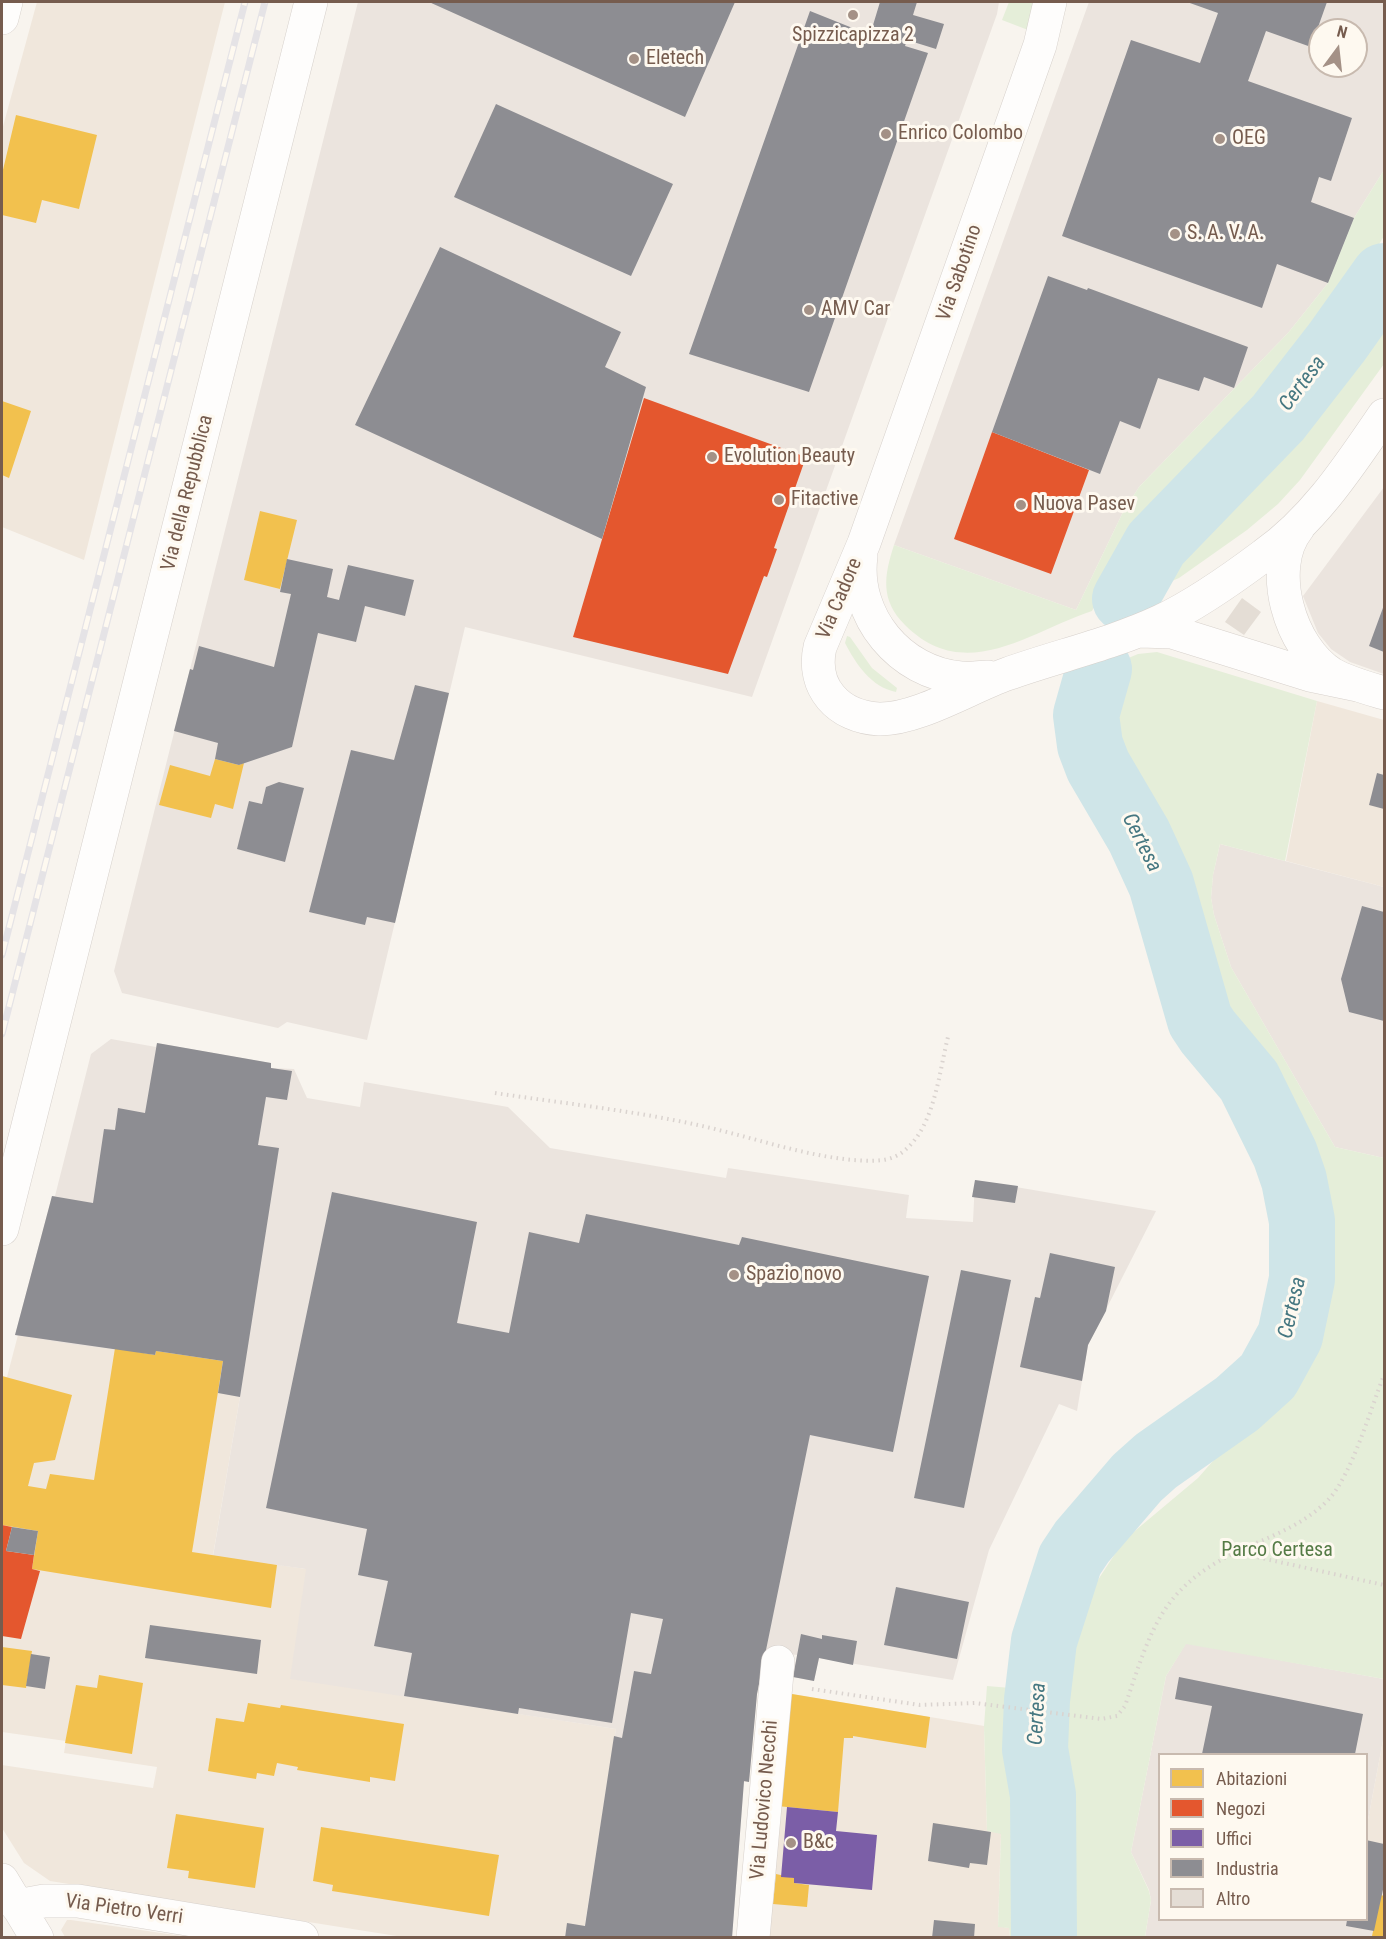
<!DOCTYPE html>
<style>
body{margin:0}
#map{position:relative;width:1386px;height:1939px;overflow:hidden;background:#f8f4ee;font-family:"Roboto Condensed",sans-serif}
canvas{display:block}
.frame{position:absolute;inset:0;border:3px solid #765c4e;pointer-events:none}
.legend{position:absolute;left:1158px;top:1753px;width:210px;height:168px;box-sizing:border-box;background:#fef9f0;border:2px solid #c8baaf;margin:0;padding:8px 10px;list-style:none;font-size:18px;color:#765c4e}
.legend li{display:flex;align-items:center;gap:12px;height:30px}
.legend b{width:30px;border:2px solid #c8baaf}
.north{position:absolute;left:1308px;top:18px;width:60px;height:60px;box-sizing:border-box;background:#fef9f0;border:2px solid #c8baaf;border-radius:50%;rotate:15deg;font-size:16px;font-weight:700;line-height:24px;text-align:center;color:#765c4e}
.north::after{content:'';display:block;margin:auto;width:21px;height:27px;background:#a49186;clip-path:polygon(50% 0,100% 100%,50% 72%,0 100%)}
</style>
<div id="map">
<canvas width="1386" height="1939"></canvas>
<div class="frame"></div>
<ul class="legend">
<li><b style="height:16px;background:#f2c14e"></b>Abitazioni</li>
<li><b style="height:16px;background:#e4572e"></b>Negozi</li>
<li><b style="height:16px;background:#7b5ea7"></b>Uffici</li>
<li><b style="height:16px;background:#8d8d92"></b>Industria</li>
<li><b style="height:16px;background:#e4ddd5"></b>Altro</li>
</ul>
<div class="north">N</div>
</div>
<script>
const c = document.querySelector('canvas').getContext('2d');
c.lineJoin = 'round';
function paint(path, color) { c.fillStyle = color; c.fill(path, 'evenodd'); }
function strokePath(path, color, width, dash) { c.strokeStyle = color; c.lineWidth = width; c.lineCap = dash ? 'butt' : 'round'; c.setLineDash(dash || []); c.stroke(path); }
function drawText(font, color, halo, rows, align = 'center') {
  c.font = font + ' "Roboto Condensed",sans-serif'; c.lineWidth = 6; c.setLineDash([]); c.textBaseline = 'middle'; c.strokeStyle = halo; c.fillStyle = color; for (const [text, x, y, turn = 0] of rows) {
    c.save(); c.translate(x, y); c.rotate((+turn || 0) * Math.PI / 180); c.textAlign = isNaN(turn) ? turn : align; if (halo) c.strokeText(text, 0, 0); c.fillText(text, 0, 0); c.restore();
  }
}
const residential = new Path2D(`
 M37,2H225L84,560L2,527V130Z
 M1317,701L1384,720V887L1286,861Z
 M18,1335L155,1355L240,1397L213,1555L306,1569L404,1696L616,1729L583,1937H403L50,1881L24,1863L2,1828V1765L153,1788L157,1767L64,1753L66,1741L2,1732V1376L7,1377Z
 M786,1693L984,1726L987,1831L1001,1833L998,1926L1009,1928L1010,1937L766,1938Z
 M1384,1735V1937H1377L1346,1926L1347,1920H1366L1367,1825Z
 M67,1920H71L189,1937H65L61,1930Z`);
const industrial = new Path2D(`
 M358,2H999L997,14L752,697L465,627L367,1040L287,1022L278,1028L122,993L114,971Z
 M1089,2H1384V170L1354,218L1328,283L1288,333L1139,487L1123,512L1076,610L894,545ZM1320,30H1356V66H1320Z
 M1384,487V674L1350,662L1331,649L1318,633L1303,596Z
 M1220,844L1384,887V1158L1335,1147L1231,967L1214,915L1211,898L1213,875Z
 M111,1039L156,1047L157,1043L271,1063V1068L294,1069L307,1098L360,1107L364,1082L508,1107L550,1148L726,1178L728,1168L909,1195L906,1218L973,1222L975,1180L1156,1211L1088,1345L1077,1411L1059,1404L989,1550L953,1680L819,1658L814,1681L793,1677L797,1655L766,1651L757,1694L749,1782H744L732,1937H583L616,1729L290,1679L306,1569L213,1556L240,1397L218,1393L223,1361L76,1345L15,1335L52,1196H55L91,1054Z
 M1186,1643L1384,1679V1735L1367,1825L1366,1754H1160V1920H1347L1346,1926L1374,1931L1372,1936L1377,1937H1145L1151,1900L1149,1890L1131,1852L1166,1676Z`);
const green = new Path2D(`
 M1009,2H1034L1028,30L1002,20Z
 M1384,170V236L1340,309L1306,359L1256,421L1219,452L1136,534L1119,558L1092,611C1029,632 965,685 905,625C880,600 884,576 894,545L1076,610L1123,512L1139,487L1288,333L1328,283L1354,218Z
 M1384,301V364L1300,480L1278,504L1247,530L1179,578L1156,588L1174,553L1316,399Z
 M847,636L850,637L872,668L897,688L896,692C871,687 856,664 845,643Z
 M1157,652L1317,701L1285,861L1220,844L1213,875L1211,898L1214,915L1231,967L1335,1147L1384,1158V1679L1186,1644L1166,1676L1131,1852L1149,1891L1151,1900L1145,1937H1068L1060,1854V1720L1075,1615L1124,1540L1198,1478L1284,1380L1305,1352L1314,1326L1317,1307L1311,1217L1303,1178L1289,1133L1260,1068L1205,975L1150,826L1115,750L1113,714L1126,659L1138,654Z
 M987,1686L1011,1688L1013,1729L1024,1829L1027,1937H1010L1009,1928L998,1927L1001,1834L987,1831L984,1726Z`);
const homes = new Path2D(`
 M16,115L97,135L79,209L42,200L36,223L2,215V174Z
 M2,401L31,411L9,478L2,475Z
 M260,511L297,520L280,589L244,580Z
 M215,759L239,765L244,763L233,809L215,804L211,818L159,805L170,765L210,776Z
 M115,1348L155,1355L156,1351L223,1361L192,1552L277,1565L271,1608L32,1569L38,1531L2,1525V1376L72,1395L55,1460L34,1463L28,1486L46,1489L50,1474L94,1480Z
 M2,1647L32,1651L26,1688L2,1685Z
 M99,1675L143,1683L132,1754L65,1743L76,1685L97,1688Z
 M786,1693L930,1717L926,1748L853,1736V1738H844L838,1812L777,1806Z
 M248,1703L280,1708L281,1705L404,1724L395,1781L370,1777V1782L297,1770L298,1767L277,1763L274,1776L257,1773L256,1779L208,1771L216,1718L244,1722Z
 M176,1814L264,1828L255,1888L188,1878L189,1871L167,1868Z
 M321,1827L499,1855L489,1916L332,1891L333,1885L313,1881Z
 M776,1874L794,1878V1883L809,1885L807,1907L773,1904Z
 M1381,1895L1384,1896V1938H1377L1372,1936Z`);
const shops = new Path2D(`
 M644,398L806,457L774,548L777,549L767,577L764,576L728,674L573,637Z
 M992,432L1089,470L1051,574L954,539Z
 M2,1525L12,1527L6,1551L34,1555L32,1569L40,1571L21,1639L2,1636Z`);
const offices = new Path2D(`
 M787,1807L838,1812L836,1831L877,1835L872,1890L794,1883V1878L781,1877Z`);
const industry = new Path2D(`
 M429,2H735L685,117Z
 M880,2H917L913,15L944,24L936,49L907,40L905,46L928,53L809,392L689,354L810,11L870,35Z
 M1187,2H1327L1311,47L1266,31L1248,81L1352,118L1331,181L1319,177L1311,202L1354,218L1328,283L1277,264L1262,308L1062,236L1131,40L1200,63L1218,13Z
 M496,104L673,184L631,276L454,197Z
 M440,247L621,332L605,367L646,387L602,539L355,425Z
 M1048,276L1087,290L1088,288L1248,347L1234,388L1204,377L1199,391L1158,378L1140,429L1120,421L1100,474L992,432Z
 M287,559L333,569L327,597L339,600L348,565L414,580L405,616L365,606L356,642L318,633L292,747L239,765L215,759L218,743L174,731L190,669L193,670L199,646L274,667L291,594L280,592Z
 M1384,605V652L1369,646Z
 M415,685L449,693L395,923L367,917L365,925L309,912L351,750L394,760Z
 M1377,773L1384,775V809L1369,805Z
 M279,782L304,788L285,862L237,849L249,801L262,804L266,787Z
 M1362,906L1384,912V1021L1349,1012L1341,979Z
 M157,1043L271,1063V1068L292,1071L287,1100L266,1097L258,1145L279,1148L240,1397L218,1393L223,1361L156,1351L155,1355L15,1335L52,1196L93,1203L104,1129L115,1130L118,1108L145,1113Z
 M975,1180L1018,1186L1015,1203L972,1197Z
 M332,1192L477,1222L457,1323L509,1333L529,1232L579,1243L586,1214L739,1245L742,1237L929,1276L893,1452L810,1435L757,1694L749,1782L744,1781L732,1938H565L567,1923L585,1926L614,1736L622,1738L634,1671L651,1674L663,1619L631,1613L612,1723L519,1708L518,1714L404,1696L412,1653L374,1646L388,1581L358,1575L367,1529L266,1508Z
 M1050,1253L1115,1267L1106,1311L1088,1345L1082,1381L1020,1367L1035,1297L1040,1298Z
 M961,1270L1011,1280L964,1508L914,1498Z
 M12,1527L38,1531L34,1555L6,1551Z
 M896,1587L969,1602L957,1659L884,1645Z
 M150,1625L261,1640L257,1674L145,1658Z
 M801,1634L822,1639V1635L857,1641L853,1665L819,1658L814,1681L793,1677Z
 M31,1654L50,1657L45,1689L26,1686Z
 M1179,1677L1363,1714L1355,1754H1202L1212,1706L1175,1699Z
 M933,1823L991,1832L987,1865L970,1863L969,1868L928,1861Z
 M1366,1840L1384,1844V1885L1374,1931L1346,1926L1347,1920H1366Z
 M934,1920L975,1924L974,1938H932Z`);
const river = new Path2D(`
 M1125,599L1156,544L1278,418L1337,342L1384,276
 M1044,1938L1043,1795L1035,1749L1037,1700L1044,1641L1070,1560L1082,1542L1137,1478L1156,1461L1237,1404L1268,1376L1290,1336L1302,1279V1221L1294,1180L1285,1154L1249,1081L1208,1032L1200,1020L1161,884L1139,836L1098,766L1090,745L1086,715L1099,669`);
const building = new Path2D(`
 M1242,598L1261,612L1244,635L1225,622Z`);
const path = new Path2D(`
 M495,1093C561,1103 628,1110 693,1124C746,1135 799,1155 853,1160C871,1161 891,1163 905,1150C935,1125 939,1072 948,1037
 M1234,1555L1252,1556L1384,1585
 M812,1689L920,1705L975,1703L1101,1719L1117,1716L1125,1706C1153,1624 1162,1585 1247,1547C1277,1534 1306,1523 1329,1499C1352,1474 1371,1408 1384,1375`);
const minor = new Path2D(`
 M1050,2L1040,45L864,543L820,647C811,687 838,717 879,719C917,720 970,687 1007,674C1057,656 1112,644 1161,621C1197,604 1232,579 1264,555C1315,519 1349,466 1384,415
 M2,18L6,2
 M1298,528C1266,568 1290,648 1332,674C1348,683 1367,688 1384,693
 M861,556C853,616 900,673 961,678C970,679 979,677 988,677
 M1140,631L1172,632L1310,675L1358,685
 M2,1229L311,2
 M2,1880L37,1938
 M17,1906L44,1901H78L302,1938
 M753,1938L778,1662`);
const rail = new Path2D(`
 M2,955L245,2
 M2,1034L265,2`);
const markers = [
 [853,15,6,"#a49186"],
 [634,59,6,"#a49186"],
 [886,134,6,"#a49186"],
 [1220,139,6,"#a49186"],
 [1175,234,6,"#a49186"],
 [809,310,6,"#a49186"],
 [712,457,6,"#a49186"],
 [779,500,6,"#a49186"],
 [1021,505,6,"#a49186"],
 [734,1275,6,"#a49186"],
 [791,1843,6,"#a49186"]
];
const poiNames = [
 ["Spizzicapizza 2",853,36,"center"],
 ["Eletech",646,59],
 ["Enrico Colombo",898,134],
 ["OEG",1232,139],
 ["S. A. V. A.",1187,234],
 ["AMV Car",821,310],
 ["Evolution Beauty",724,457],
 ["Fitactive",791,500],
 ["Nuova Pasev",1033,505],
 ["Spazio novo",746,1275],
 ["B&c",803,1843]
];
const streetNames = [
 ["Via Sabotino",960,273,-71],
 ["Via della Repubblica",188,493,-76],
 ["Via Cadore",840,599,-67],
 ["Via Ludovico Necchi",765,1800,-85],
 ["Via Pietro Verri",124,1910,8]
];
const parkNames = [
 ["Parco Certesa",1277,1551]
];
const waterNames = [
 ["Certesa",1303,384,-53],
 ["Certesa",1141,843,63],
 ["Certesa",1293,1308,-77],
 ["Certesa",1038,1714,-87]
];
paint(residential, '#f0e7dc');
paint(industrial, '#ebe4de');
paint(green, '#e5eed9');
paint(homes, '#f2c14e');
paint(shops, '#e4572e');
paint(offices, '#7b5ea7');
paint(industry, '#8d8d92');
strokePath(river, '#cfe5e8', 66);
paint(building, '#e4ddd5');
strokePath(minor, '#d7d1cc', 34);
strokePath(path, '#dad3cf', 4, [1.5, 4.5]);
strokePath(minor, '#fefdfc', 33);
strokePath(rail, '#e5e3e6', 7);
strokePath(rail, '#fef9f0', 4.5, [14]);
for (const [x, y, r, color] of markers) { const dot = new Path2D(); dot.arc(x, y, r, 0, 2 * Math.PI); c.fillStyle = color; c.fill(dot); strokePath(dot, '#fef9f0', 2); }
drawText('20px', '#765c4e', '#fef9f0', poiNames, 'left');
drawText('20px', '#765c4e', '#fef9f0', streetNames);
drawText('20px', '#557b46', '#fef9f0', parkNames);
drawText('italic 21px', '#457781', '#fef9f0', waterNames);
</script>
